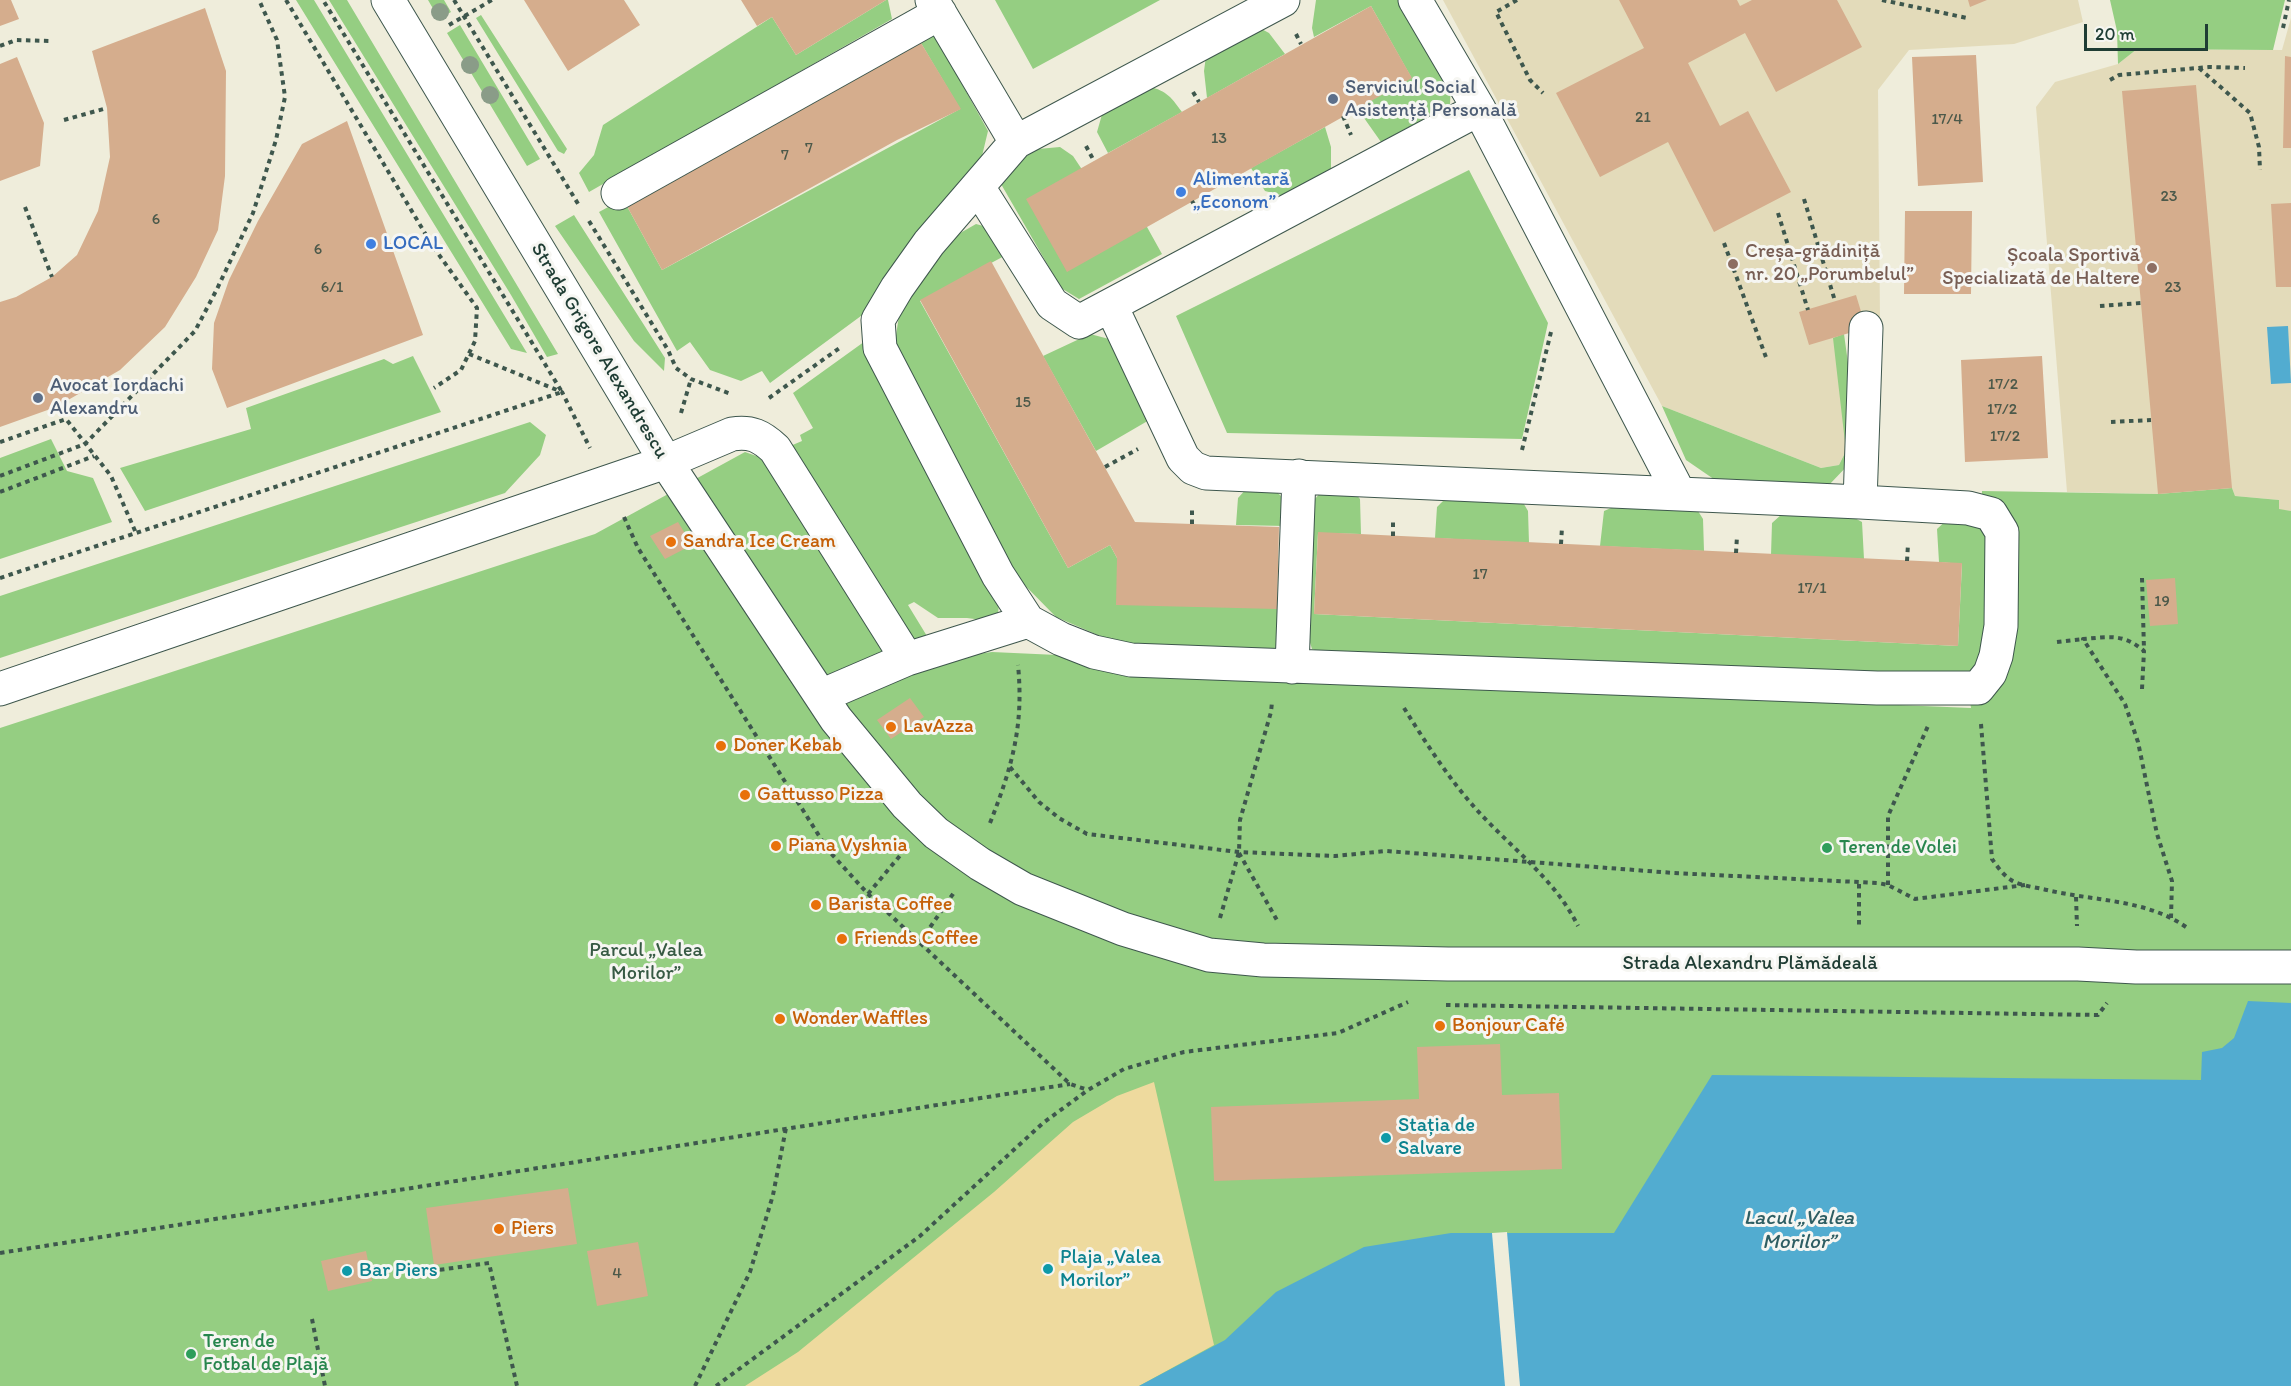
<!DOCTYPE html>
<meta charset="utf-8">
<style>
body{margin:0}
#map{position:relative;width:2291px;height:1386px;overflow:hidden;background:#efeddb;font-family:Itim,sans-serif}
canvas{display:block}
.scale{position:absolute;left:2084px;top:24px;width:124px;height:27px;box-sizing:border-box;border:3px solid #1f3d34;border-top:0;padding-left:8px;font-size:18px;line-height:21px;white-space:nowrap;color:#1f3d34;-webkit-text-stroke:4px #f6f6f2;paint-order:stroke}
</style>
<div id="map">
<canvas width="2291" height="1386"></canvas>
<div class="scale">20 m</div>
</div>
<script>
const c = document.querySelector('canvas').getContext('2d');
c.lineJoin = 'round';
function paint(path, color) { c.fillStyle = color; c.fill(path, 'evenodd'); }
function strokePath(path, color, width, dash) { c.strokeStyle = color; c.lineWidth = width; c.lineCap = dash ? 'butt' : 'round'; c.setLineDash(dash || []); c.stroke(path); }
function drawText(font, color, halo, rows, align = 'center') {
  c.font = font + ' Itim,sans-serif'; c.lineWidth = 6; c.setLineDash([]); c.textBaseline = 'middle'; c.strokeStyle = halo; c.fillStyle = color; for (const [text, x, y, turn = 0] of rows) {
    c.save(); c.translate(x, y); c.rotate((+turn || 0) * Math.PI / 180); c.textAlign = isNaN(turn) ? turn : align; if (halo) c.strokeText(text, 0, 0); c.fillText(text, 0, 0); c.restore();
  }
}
const built = new Path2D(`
 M1443,0H2078L2083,22L2014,44L1909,50L1878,90L1880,322L1844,334L1846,451L1839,465L1821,468L1662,406Z
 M2291,18V511L2279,510V500L2235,496L2232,488L2158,494L2067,492L2036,107L2055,82L2118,64L2137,49L2282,50Z`);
const green = new Path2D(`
 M296,0H314L527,353L511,349Z
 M329,0H347L558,354L547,357L511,295Z
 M428,0H444L451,12L439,19Z
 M886,0H888L892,19L589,192L579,173L594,155L603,125L772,17L796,55Z
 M995,0H1160L1033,69Z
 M1316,0H1406L1451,83L1450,105L1381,142L1357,108L1411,77L1371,6L1314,37L1312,28Z
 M2110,0H2285L2273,50L2137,49L2118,64L2117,31Z
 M481,15L567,149L564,154L558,151L476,18Z
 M460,25L540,159L527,166L447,33Z
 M1256,26L1269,33L1285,54L1207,98L1204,71L1206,56Z
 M932,30L988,131L982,156L865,313L770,383L762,371L741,381L710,370L690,342L677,351L599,212L623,199L662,270L960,109L918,38Z
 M1146,86C1165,90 1170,95 1182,112L1108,153L1097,132L1103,111Z
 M1325,127L1331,147V172L1288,197L1265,191L1251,168Z
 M1060,147L1073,156L1081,168L1147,227L1162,254L1079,299L1061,288L1001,184L1007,168L1038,149Z
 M1469,170L1548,323L1522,439L1227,433L1176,316Z
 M574,215L665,358L664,371L634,341L555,226Z
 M976,224L987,227L1008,254L920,301L1068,568L1110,545L1117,558L1277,609L1278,644L1268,656L1135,651L1056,617L1002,562L895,342L901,302L948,240Z
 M1090,334L1109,339L1151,419L1096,451L1043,356Z
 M1844,334L1848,363L1853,369L1850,463L1828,486L1718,482L1686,460L1662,406L1821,468L1839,465L1846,451L1833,338Z
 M868,339L1000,597L998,613L990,621L967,618H938L914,602L908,605L941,659L992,652L1079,656L1125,673L1971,708L1966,675L1329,655L1312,649L1308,636L1314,500L1322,491H1353L1360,499L1361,534L1318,533L1314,614L1958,646L1962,564L1939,562L1937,529L1949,518L1976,526L1981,530L1982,491L2158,494L2232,488L2235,496L2279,500V509L2291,511V1386H0V728L595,534L745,452L762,458L802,441L800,435L813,428L793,393Z
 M413,356L441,412L145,511L120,468L251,429L246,408L384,359L393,364Z
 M530,422L546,435L540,455L505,493L0,658V596Z
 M51,439L67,471L93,478L112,522L0,559V458Z
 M1267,486C1289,498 1284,502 1285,526L1236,525L1238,498L1248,487Z
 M1447,497L1521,499L1528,511L1529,543L1435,538L1437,507Z
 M1611,508L1698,511L1703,519L1704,551L1600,546L1604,511Z
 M1782,514L1851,516L1862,522L1864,559L1771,555L1772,523Z`);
const sand = new Path2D(`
 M1154,1082L1214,1345L1139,1386H745L798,1352L994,1192L1073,1122L1117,1096Z`);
const water = new Path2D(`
 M2288,326L2291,383L2271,384L2267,327Z
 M2248,1001L2291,1003V1386H1139L1225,1340L1276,1292L1364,1247L1451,1233H1614L1712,1075L2201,1080L2202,1052L2222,1048L2234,1038Z`);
const pier = new Path2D(`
 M1507,1232L1520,1386H1505L1492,1233Z`);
const building = new Path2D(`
 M0,0H11L19,19L0,26Z
 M524,0H624L640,25L568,71Z
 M741,0H886L796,55L772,17L757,26Z
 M1619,0H1737L1740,6L1752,0H1837L1862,47L1776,92L1745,33L1688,63L1720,126L1748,111L1791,192L1714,232L1668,142L1600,177L1556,93L1644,48Z
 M1968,0H1987L1970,7Z
 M1371,6L1412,78L1067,272L1026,199Z
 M205,8L226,71L225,176L218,230L196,277L165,327L120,370L56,407L0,427V302L16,297L52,277L77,255L98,211L110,157L107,108L92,51Z
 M918,38L961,109L897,140L662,270L623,199Z
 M1976,55L1983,182L1918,186L1912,57Z
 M2285,56L2291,57V148H2283Z
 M17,57L44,123L40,166L0,181V64Z
 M2196,85L2232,488L2158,494L2122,91Z
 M347,121L423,335L227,408L212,369L214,323L229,280L258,221L302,144Z
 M2291,203V287H2276L2271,204Z
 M1905,211H1972L1971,294H1904Z
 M991,261L1135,522L1279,527L1277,609L1116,605L1117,558L1110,545L1068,568L920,300Z
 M1856,295L1866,328L1809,345L1799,312Z
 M2042,356L2048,458L1965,462L1961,360Z
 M678,522L692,545L665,559L650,536Z
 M1318,532L1962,563L1958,646L1314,614Z
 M2175,578L2178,624L2150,626L2146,580Z
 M910,698L924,717L891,739L877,720Z
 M1500,1044L1502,1095L1559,1093L1562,1169L1214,1181L1211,1107L1419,1099L1417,1047Z
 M568,1188L577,1244L434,1265L426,1208Z
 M638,1242L648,1296L597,1306L587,1251Z
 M366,1251L372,1281L328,1291L321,1261Z`);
const path = new Path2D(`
 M286,0L432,245L477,308L475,341L461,370L434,388
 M454,0L580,207
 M1517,0L1496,12L1530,80L1543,93
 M1882,0L1967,18
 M449,25L492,0
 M2283,28L2289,0
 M1296,34L1301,44
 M0,46L16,40L52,41
 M2199,68L2250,113L2259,147L2260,170
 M2110,80L2119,75L2209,67L2245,68
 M1193,92L1199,102
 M1343,116L1351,135
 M64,120L107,108
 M1086,146L1094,161
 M1239,175L1247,190
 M1804,199L1835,301
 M1192,201L1200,214
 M25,207L52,277
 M1778,213L1808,310
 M589,221L668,350L676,368L691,379L731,394
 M1724,243L1767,360
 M2100,306L2141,303
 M469,354L562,392L590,448
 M769,398L841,347
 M681,413L691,379
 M2111,422L2151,420
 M0,442L66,419L111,476L136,533
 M1522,450L1551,332
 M1105,467L1138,449
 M0,476L85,444L195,331L217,289L253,213L276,140L285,97L277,40L259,0
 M0,492L94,456
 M624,517L638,548L828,850L868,894L1070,1084L1088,1090
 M1192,524V509
 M1393,536V519
 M1561,544L1562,527
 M1736,553L1737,536
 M1907,561L1908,544
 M0,578L562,392L323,0
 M2142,578L2144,650
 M2057,642L2083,639
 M2142,689L2144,651C2123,633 2109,637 2083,639L2125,704L2138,742L2157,834L2172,881L2171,918
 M1404,708C1426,743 1449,779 1476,809C1511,848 1555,879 1578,926
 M1981,724L1992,859C1997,866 2003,875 2011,880C2021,886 2035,887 2047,890C2093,901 2146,899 2186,927
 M1010,767L1039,802L1059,818L1087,834L1239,852L1335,856L1386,851L1674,873L1878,883L1888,885L1915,899L2025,885
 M990,823C1012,767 1024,726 1018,665
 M1239,853L1278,922
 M1859,884V927
 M1888,885V816L1928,726
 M868,894L903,852
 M2076,897L2077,926
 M1220,918L1239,852L1240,820L1271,712L1272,702
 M920,942L955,891
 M1446,1005L2098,1015L2107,1003
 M0,1253L1070,1084
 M431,1271L489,1263L517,1386
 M312,1319L325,1386
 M695,1386L750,1272L773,1195L786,1128
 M716,1386L920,1236L1043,1123L1088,1090L1124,1069L1184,1052L1338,1033L1408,1002`);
const minor = new Path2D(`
 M388,0L666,462L836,719L907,805L936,833L980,864L1023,889L1123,929L1209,955L1263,960L1448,964H2078L2136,967H2291
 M932,0L1016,142
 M1415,0L1479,109L1679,493
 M978,187L1052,304L1079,322L1479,109
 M618,193L940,13
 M1111,306L1183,458L1193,468L1206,473L1860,502L1968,508L1991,514L2002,532L2001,626L1996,656L1990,673L1978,688H1877L1131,660L1094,652L1061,639L1028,621L998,575L880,348L878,320L897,288L929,243L1016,142L1283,0
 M1860,502L1866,328
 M907,659L1028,621
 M1292,667L1299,476
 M0,689L666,462L732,434C751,431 761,436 775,449L907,659L821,696`);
const trees = [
 [440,12],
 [470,65],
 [490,95]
];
const markers = [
 [1333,99,6,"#5c6f8a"],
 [1181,192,6,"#3f7fe0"],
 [371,244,6,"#3f7fe0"],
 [1733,264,6,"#8d6e63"],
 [2152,268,6,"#8d6e63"],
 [38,398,6,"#5c6f8a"],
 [671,542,6,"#e8710a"],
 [891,727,6,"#e8710a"],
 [721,746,6,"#e8710a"],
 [745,795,6,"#e8710a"],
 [776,846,6,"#e8710a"],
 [1827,848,6,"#2e9e5b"],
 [816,905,6,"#e8710a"],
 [842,939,6,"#e8710a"],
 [780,1019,6,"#e8710a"],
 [1440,1026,6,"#e8710a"],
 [1386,1138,6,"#0f9aa8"],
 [499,1229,6,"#e8710a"],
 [1048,1269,6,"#0f9aa8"],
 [347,1271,6,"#0f9aa8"],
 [191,1354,6,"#2e9e5b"]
];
const numberNames = [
 ["21",1643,118],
 ["17/4",1947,120],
 ["13",1219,139],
 ["7",809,149],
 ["7",785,156],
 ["23",2169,197],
 ["6",156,220],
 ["6",318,250],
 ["6/1",332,288],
 ["23",2173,288],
 ["17/2",2003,385],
 ["15",1023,403],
 ["17/2",2002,410],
 ["17/2",2005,437],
 ["17",1480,575],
 ["17/1",1812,589],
 ["19",2162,602],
 ["4",617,1274]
];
const serviceNames = [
 ["Serviciul Social",1345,88],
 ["Asistență Personală",1345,111],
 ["Avocat Iordachi",50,386],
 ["Alexandru",50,409]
];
const shopNames = [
 ["Alimentară",1193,180],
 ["„Econom”",1193,203],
 ["LOCAL",383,244]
];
const educationNames = [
 ["Creșa-grădiniță",1745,252],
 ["nr. 20 „Porumbelul”",1745,275],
 ["Școala Sportivă",2140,256,"right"],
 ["Specializată de Haltere",2140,279,"right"]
];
const streetNames = [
 ["Strada Grigore Alexandrescu",599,351,59],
 ["Strada Alexandru Plămădeală",1750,964]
];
const foodNames = [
 ["Sandra Ice Cream",683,542],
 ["LavAzza",903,727],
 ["Doner Kebab",733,746],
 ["Gattusso Pizza",757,795],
 ["Piana Vyshnia",788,846],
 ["Barista Coffee",828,905],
 ["Friends Coffee",854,939],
 ["Wonder Waffles",792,1019],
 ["Bonjour Café",1452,1026],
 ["Piers",511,1229]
];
const leisureNames = [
 ["Teren de Volei",1839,848],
 ["Teren de",203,1342],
 ["Fotbal de Plajă",203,1365]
];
const parkNames = [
 ["Parcul „Valea",646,951],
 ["Morilor”",646,974]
];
const cultureNames = [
 ["Stația de",1398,1126],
 ["Salvare",1398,1149],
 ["Plaja „Valea",1060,1258],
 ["Morilor”",1060,1281],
 ["Bar Piers",359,1271]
];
const waterNames = [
 ["Lacul „Valea",1799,1219],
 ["Morilor”",1799,1243]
];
paint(built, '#e3dbba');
paint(green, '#95ce82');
paint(sand, '#eeda9e');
paint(water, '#52acd0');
paint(pier, '#efeddb');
paint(building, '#d5ad8d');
strokePath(minor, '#3e574d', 35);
strokePath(path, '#3e574d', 4, [4.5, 4.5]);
strokePath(minor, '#fff', 33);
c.fillStyle = '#8a9c88';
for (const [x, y] of trees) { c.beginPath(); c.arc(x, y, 9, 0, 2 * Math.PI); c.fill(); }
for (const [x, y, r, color] of markers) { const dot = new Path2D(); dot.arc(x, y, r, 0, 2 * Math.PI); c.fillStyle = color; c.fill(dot); strokePath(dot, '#f6f6f2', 2); }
drawText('16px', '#4c594a', null, numberNames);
drawText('20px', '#4e5e75', '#f6f6f2', serviceNames, 'left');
drawText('20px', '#366cbe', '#f6f6f2', shopNames, 'left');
drawText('20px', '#785e54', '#f6f6f2', educationNames, 'left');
drawText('20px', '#1f3d34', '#f6f6f2', streetNames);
drawText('20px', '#c56008', '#f6f6f2', foodNames, 'left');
drawText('20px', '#27864d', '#f6f6f2', leisureNames, 'left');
drawText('20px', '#375a44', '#f6f6f2', parkNames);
drawText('20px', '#0d838f', '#f6f6f2', cultureNames, 'left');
drawText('italic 21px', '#2e5e63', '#f6f6f2', waterNames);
</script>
